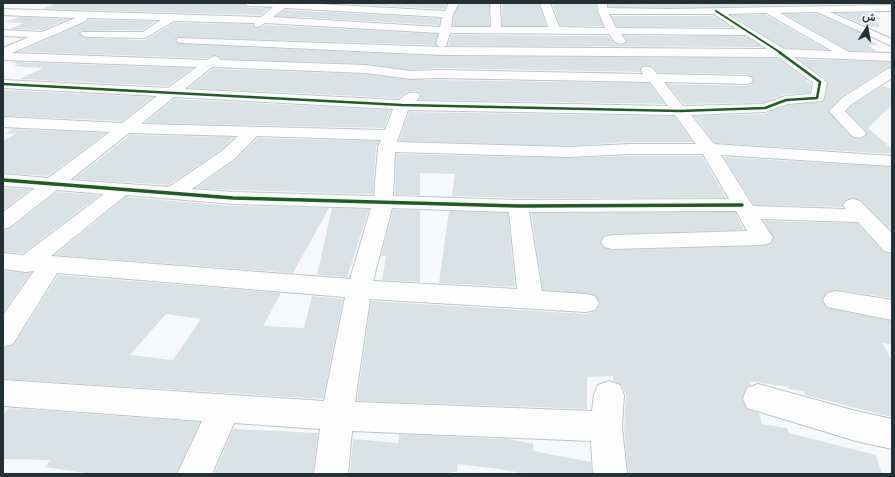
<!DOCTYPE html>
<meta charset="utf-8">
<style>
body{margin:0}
#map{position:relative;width:895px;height:477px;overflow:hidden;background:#f5f9fb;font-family:Poppins,Vazirmatn,sans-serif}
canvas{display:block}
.frame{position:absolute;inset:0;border:4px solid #233136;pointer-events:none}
.north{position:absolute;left:847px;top:8px;width:40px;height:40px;-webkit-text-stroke:3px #f3fafd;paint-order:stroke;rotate:11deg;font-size:11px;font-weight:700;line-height:16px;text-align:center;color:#233136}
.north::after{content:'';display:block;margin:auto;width:14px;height:18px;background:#233136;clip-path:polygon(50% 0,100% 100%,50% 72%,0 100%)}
</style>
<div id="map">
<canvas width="895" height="477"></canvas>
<div class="frame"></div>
<div class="north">ش</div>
</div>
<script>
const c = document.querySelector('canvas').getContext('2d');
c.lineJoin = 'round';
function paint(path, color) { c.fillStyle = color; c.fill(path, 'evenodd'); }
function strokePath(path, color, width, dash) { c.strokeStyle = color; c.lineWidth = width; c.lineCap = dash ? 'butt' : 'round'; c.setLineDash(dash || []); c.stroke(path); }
const building = new Path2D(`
 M57,3H242L248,8H269L260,15L42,9Z
 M327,3H447L444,9Z
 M460,3H489V26H453L454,14Z
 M502,3H539L546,26H502Z
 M552,3H596L597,12L603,26H560Z
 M608,3H841L844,4L668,8L608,7Z
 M285,10L440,18L439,25L277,16Z
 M837,13H866L882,19L868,20L879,24V27L867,26Z
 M785,14H817L872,38L866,39L879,45H868L876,51H849Z
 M732,15H766L826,49L784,48Z
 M611,16H714L731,27H617Z
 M19,17L68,19L42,30L10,29L24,23L4,22Z
 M88,20L156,21L143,30L81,31L79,34L86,38L145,40L174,23L252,24L253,27L258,28L265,25L437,34L435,45L177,37L175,41L182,44L441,56L778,58L811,84L810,93L786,94L763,103L684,104L667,84L746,86L752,84L754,79L751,76L746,74L658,73L653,67L647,65L641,67V72L438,68L411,70L366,64L221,59L218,56L214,55L207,58L19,52L87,22Z
 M451,35L608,36L614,43L621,45L625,44L627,41L624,36H746L762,47L448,46Z
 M799,59L892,62V67L886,68L841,97L828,111L851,137L858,139L864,137L867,132L847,111L853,105L882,86L892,89V105L868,128L892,149V154L715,143L694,116L765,114L788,105L822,102L825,98L828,81Z
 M13,62L193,68L168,86L20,79L43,68L13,66L19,64L10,63Z
 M213,69L366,74L411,80H438L649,83L665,104L419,100L421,95L419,92L415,91L407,92L398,98L189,88Z
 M3,90L153,97L122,121L3,116Z
 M174,99L391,110L384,128L145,123Z
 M409,112L674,116L693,142H630L569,146L399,141Z
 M12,129L106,133L48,176L3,173V141L16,134L6,133Z
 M130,135L234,137L221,150L169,185L74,179Z
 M258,138L379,141L376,147L373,194L233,190L196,188L235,160Z
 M396,154L569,158L630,156H702L726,198H518L452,196L455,174L420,173V195H395Z
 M724,157L892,167V231L861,200L853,198L845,200L842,205L843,207L754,205Z
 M3,188L31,189L3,210Z
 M57,192L100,195L23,253L3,252V230L11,228Z
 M126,197L233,206L329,208L293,273L55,255Z
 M332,208L369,209L347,277L317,275Z
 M393,210H420V282L382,280L386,256H381Z
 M449,211L508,213L515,287L439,283Z
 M735,212L744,230L612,234L603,236L600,243L604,248L612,250L762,246L770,244L774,239L764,221L857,223L883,252L892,254V298L836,290L826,292L822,301L827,308L892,321V344L882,343L892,360V417L805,395L804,391L789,389L788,387L749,381L751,385L746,387L742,399L747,409L759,413L762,424L787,428L789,433L876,455L882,474H628L624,427L626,395L621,384L613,381V376L587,377V409L357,401L371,301L586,314L596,311L600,302L595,295L543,290L531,213Z
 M3,271L31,273L3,312Z
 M58,275L281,293L263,326L304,328L312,296L343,299L323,399L3,379V348L14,345ZM166,314L201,319L173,360L130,355Z
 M9,408L200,422L176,474H91L45,467L50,460L3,459V415Z
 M233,429L318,433L313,474H214Z
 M399,434L507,439L533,444V451L591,462L592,474H527L499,469L458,464L457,472H452L451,474H350L353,439L398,443Z`);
const street = new Path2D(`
 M243,3H300L445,11L449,3H459L453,14L451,27H491L490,3H500L501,27H548L540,3H550L559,27L605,28L598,11L597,3H607V8L668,9L892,5V11L830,12L892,39V46L817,12L780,13L849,52L892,53V61L794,57L827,82L824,98L822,101L788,104L765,112L691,115L714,144L892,156V166L721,155L753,206L846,209L843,205L846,201L853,199L860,201L892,233V253L884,251L858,222L761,219L773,238L770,243L762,245L612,249L604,247L601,242L604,237L612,235L747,231L736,211L529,212L542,291L586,294L595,296L599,303L595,310L586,312L370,299L355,402L592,411L594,395L598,385L609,381L620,385L624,395L622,427L627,474H593L591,441L352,431L348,474H314L320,429L234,423L212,474H177L202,421L3,406V380L324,401L345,297L57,273L13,344L3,347V315L34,271L26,272L3,269V253L23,255L104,194L57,190L10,227L3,229V212L35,188L3,186V174L48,178L110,132L3,127V117L122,123L157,96L3,88V80L168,88L197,67L3,60V48L29,37L3,36V30L42,32L75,18L3,15V9L261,17L273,7L248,6ZM285,8L442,17L440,27L273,17ZM766,13L832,51L784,49L727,14ZM609,14H714L736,29L616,28ZM87,18L161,20L143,32H82L80,34L86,37L145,38L174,21L254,23V26L258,27L265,23L439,33L436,44L438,46L442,47L178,38L176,40L178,42L182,43L441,55L778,57L813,83L811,94L786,96L763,104L683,106L664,82L746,84L751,83L753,80L751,77L746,76L657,74C653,68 650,65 642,67L641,70L643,74L438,70L411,71L366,65L220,60L218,57L214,56L207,60L12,53L86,21ZM450,33L609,34C614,41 616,45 624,43L626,41L621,34L746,35L767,49L442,47L446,46ZM212,67L366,73L411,79L438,78L650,82L668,106L416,101L420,96L418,93C409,91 405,95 399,100L185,89ZM174,97L393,109L385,130L141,124ZM408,110L675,115L696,144H630L569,147L397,142ZM129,133L238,136L222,151L169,187L70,180ZM257,136L381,140L378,147L374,196L233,192L192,189L234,159ZM395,152L569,157L630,154H703L729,199L518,200L393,196ZM126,195L233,204L371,208L350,279L51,256ZM392,208L509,212L517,289L373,281Z
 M892,68V78L852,104L845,111L866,133L864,136L858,138L852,136L829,111L842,98L887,69Z
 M836,291L892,300V320L827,307L823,300L827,293Z
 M758,384L856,411L892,419V449L856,441L747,408L743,398L747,388Z`);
const cyclewayFar2 = new Path2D(`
 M716,11L781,53`);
const cyclewayFar1 = new Path2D(`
 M3,84L402,105L680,111L765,108L786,100L817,98L820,82L779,52`);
const cycleway = new Path2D(`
 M3,180L233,198L518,206L742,205`);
paint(building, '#d8e2e5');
strokePath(street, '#bbc4c7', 2);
paint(street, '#fefefe');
strokePath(cyclewayFar2, '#1b5e20', 2);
strokePath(cyclewayFar1, '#1b5e20', 2.5);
strokePath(cycleway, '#1b5e20', 3.5);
</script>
